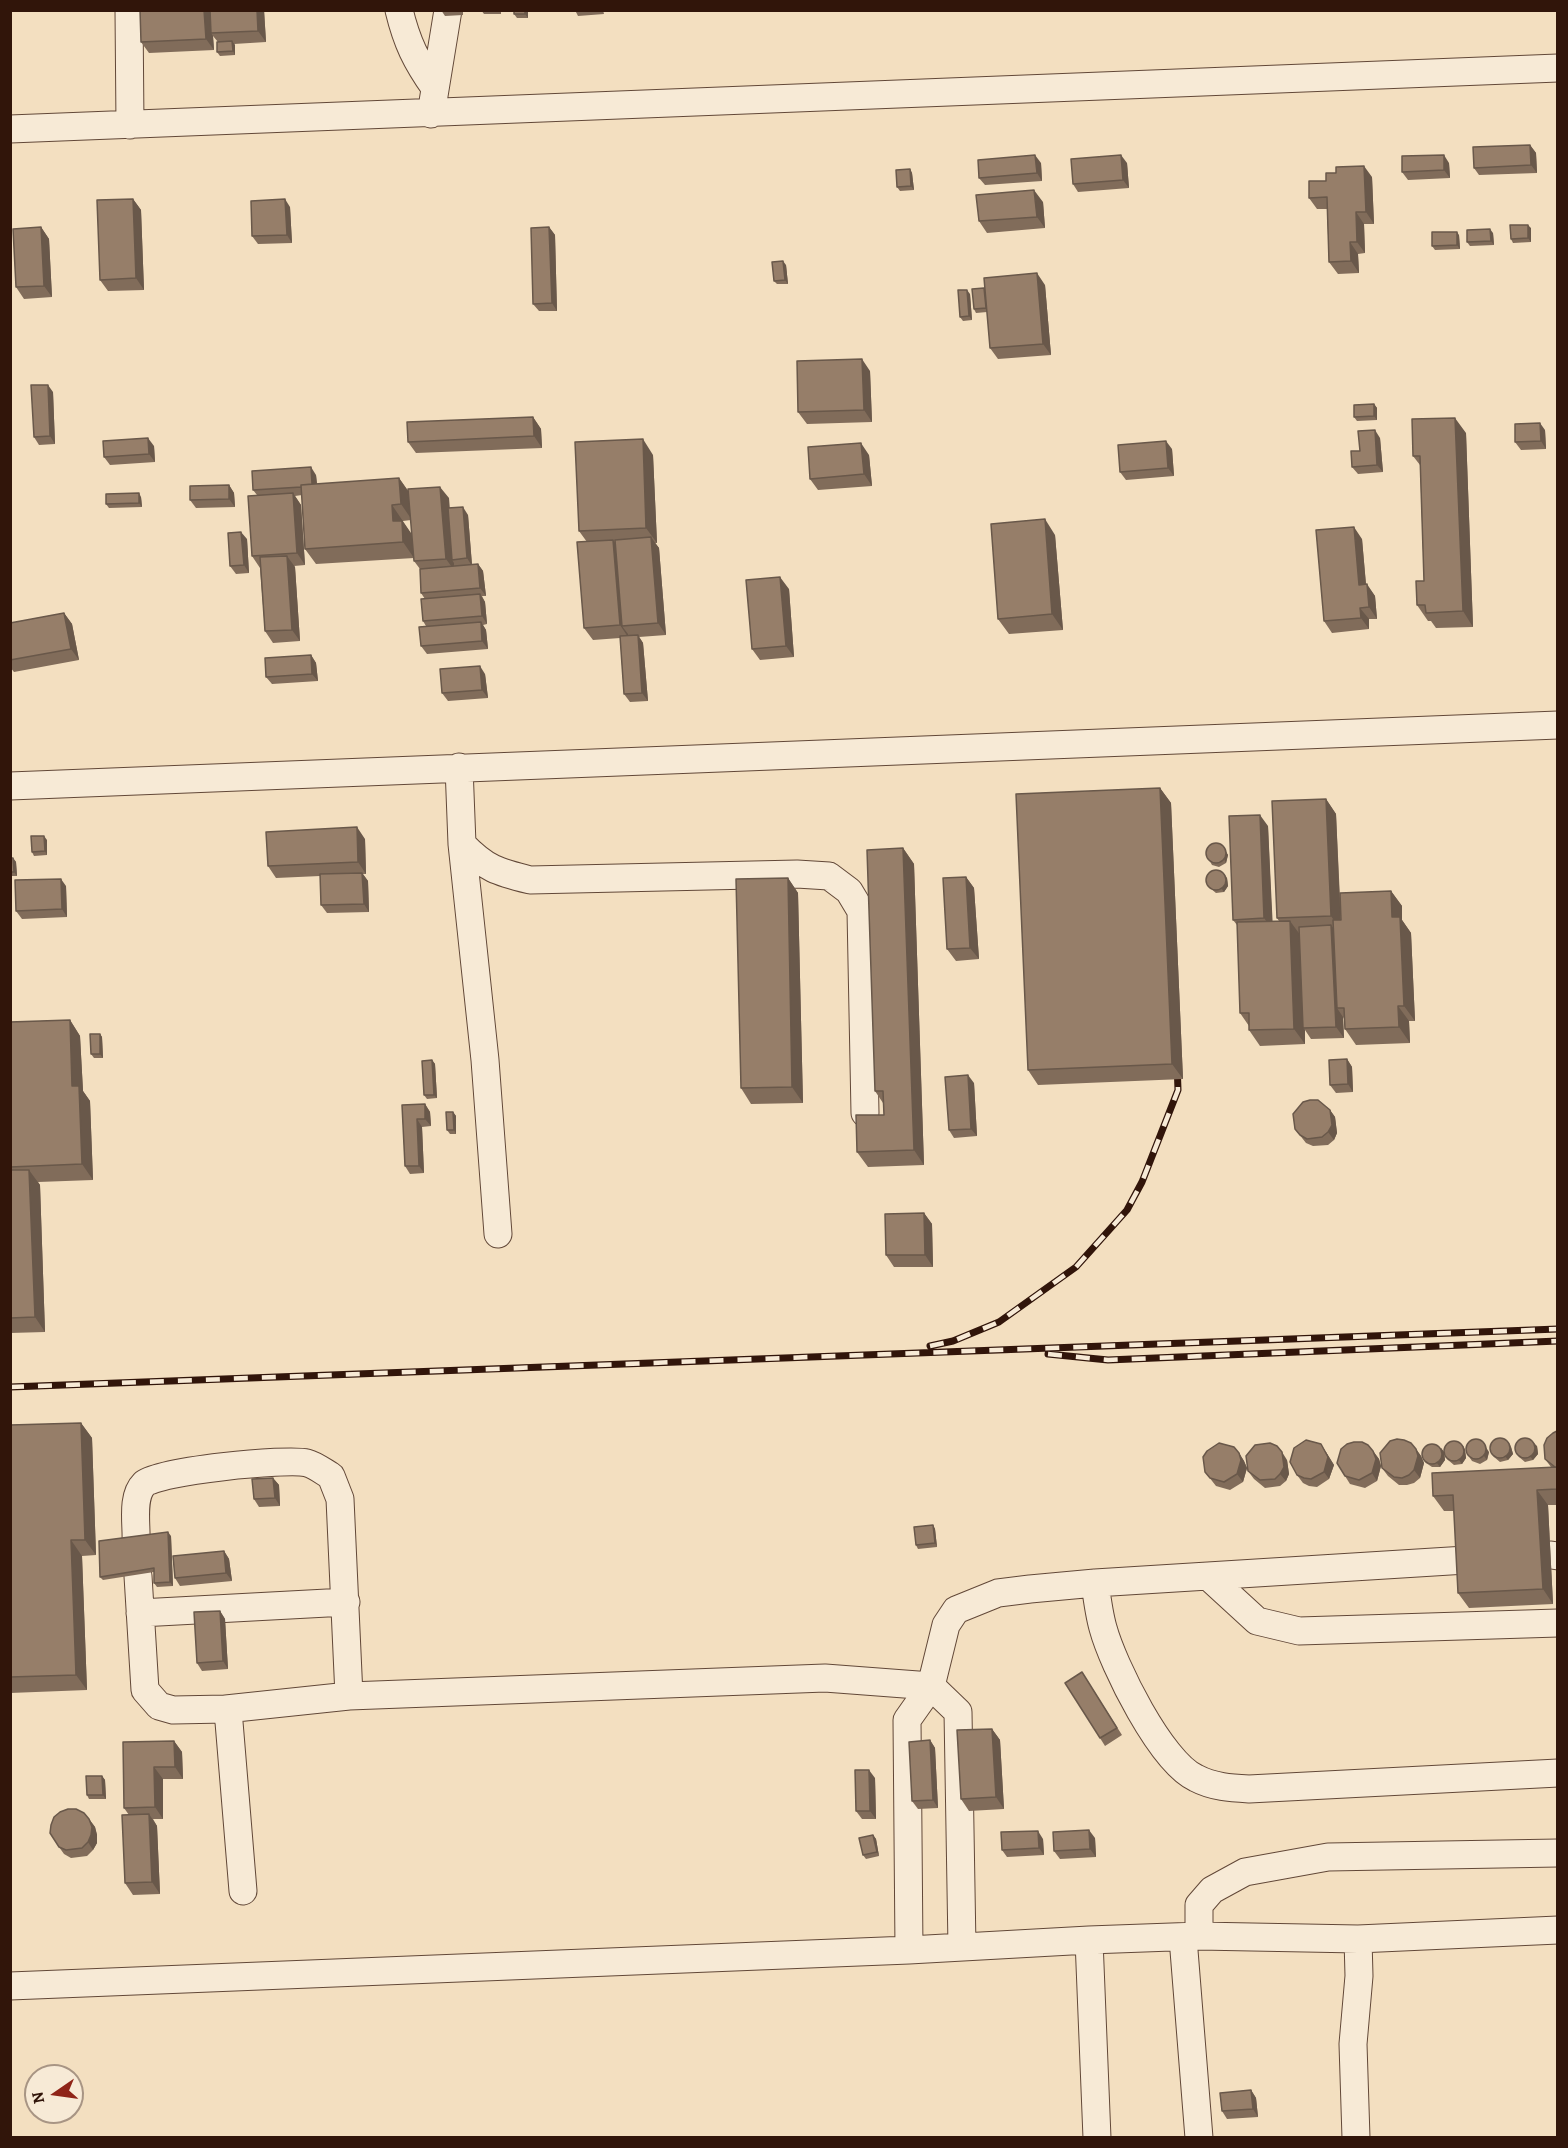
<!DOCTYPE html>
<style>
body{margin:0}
#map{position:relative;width:1568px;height:2148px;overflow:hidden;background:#f3dfc0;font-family:Alegreya,serif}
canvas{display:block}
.frame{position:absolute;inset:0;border:12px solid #31150a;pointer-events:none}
.north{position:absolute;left:24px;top:2064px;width:60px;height:60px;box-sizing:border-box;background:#f7ead6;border:2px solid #a89584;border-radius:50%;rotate:257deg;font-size:16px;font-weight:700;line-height:24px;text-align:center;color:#31150a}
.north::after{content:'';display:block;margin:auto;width:21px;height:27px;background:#8f2418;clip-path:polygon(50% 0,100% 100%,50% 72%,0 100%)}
</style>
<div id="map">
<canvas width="1568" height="2148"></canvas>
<div class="frame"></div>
<div class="north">N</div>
</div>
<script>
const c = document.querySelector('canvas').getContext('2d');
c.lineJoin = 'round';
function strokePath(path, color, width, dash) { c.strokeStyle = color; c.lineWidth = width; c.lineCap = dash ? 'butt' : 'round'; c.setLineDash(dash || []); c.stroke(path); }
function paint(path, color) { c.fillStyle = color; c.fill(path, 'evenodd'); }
const minor = new Path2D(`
 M129,10L130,125
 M399,10C407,43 416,61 435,88
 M431,114L448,10
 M10,129L1558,68
 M459,767L462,844L485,1060L498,1234
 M10,786L1558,725
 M462,844C486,869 498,872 530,880L797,874L829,876L849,891L861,911L865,1113
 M136,1541C137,1525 131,1497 144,1484C157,1471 287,1458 307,1463C315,1465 324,1472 331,1476L340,1499L349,1696
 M1551,1555L1558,1556
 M138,1576L145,1690L159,1706L173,1710L226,1709
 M1209,1577L1257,1621L1299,1631L1558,1623
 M1095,1583C1097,1598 1099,1614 1103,1628C1113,1665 1161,1762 1196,1778C1213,1787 1231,1788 1249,1789L1558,1773
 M140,1613L346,1602
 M243,1891L229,1722L226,1709L349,1696L825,1678L931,1686L958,1712L962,1947
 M1199,1936V1905L1212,1890L1245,1872L1328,1857L1558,1853
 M1183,1938L1199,2138
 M1089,1940L1097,2138
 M909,1950L907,1720L931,1686L946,1625L956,1610L998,1593L1030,1589L1095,1583L1466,1560
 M10,1986L909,1950L1089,1940L1199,1936L1358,1939L1558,1930
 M1356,2138L1353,2044L1359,1976L1358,1939`);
const rail = new Path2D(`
 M930,1346L953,1341L999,1322L1076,1267L1127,1210L1142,1182L1178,1090L1177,1063
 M1048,1354L1108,1360L1558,1341
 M10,1387L1558,1329`);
const wall = new Path2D(`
 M140,10H264L266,42L234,44L235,45V55L220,56L217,52L218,42L213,36L214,50L149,53L141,42Z
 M441,10H463V15L445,16Z
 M481,10H501V14H484Z
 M514,10H528V18H517L514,14Z
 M575,10H603L604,14L578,16Z
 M1530,145L1536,153L1537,173L1479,175L1474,168Z
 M1041,163L1042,181L985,185L979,178Z
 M1127,163L1129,188L1078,192L1073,184Z
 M1449,163L1450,178L1408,180L1402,172Z
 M910,169L912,173L914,190L900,191L897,187Z
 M1372,177L1374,224H1364L1365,253L1358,254L1359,273L1338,274L1329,262L1327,209H1317L1309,198L1326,181Z
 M133,199L141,210L144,290L108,291L100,280Z
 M1043,202L1045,228L987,233L979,221Z
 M290,207L292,243L258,244L252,236Z
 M41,227L49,239L52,297L24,299L16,287Z
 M549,227L555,235L557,311H539L533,304Z
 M1531,228V242L1513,243L1511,239Z
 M1493,233L1494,245L1470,246L1467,242Z
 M1459,235L1460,249L1435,250L1432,246Z
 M786,265L788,284H777L774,281Z
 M1045,285L1051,355L998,359L990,348L987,312L976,313L974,309L985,288Z
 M970,294L972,320L963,321L960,317Z
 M870,371L872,422L807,424L798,412Z
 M53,392L55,444L39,445L34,437Z
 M1374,404L1377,408V420L1357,421L1354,417Z
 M533,417L541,429L542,448L416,453L408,442Z
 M1545,430L1546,449L1521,450L1515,442Z
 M1466,433L1473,627L1436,628L1431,621H1428L1417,605L1424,581L1420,465L1413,456Z
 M1380,438L1383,472L1358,474L1352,467L1360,451Z
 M154,446L155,462L110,465L104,457Z
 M1172,449L1174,476L1126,480L1120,472Z
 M653,455L657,543H655L659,548L666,635L639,637L643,643L648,701L630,702L624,694L620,638L593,640L584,628L587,542L579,531Z
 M869,455L872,486L818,490L810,479Z
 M316,475L317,484L399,478L409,492L449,498V508L468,515L472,564H478L483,571L486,596H482L485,602L487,624L483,625L486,630L488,649L427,654L421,646L426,626L423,621L425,599L421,593L420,569L414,561V558L316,564L305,549L302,495L295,496L301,505L305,565L294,566L295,567L300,641L273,643L265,631L260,568L252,556L257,495L253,490ZM411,520L412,535L403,522V521Z
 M229,485L234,493L235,507L196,508L190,500Z
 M141,497L142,507L109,508L106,504Z
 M1055,535L1063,630L1009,634L998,619Z
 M247,539L249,573L236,574L230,566Z
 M1362,539L1366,584L1375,596L1377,619H1369V629L1332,633L1324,621Z
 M789,589L794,657L760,660L752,649Z
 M64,613L72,624L79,660L14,672L10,667V623Z
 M311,655L316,663L318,681L272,684L266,677Z
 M485,674L488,698L448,701L442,693Z
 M1160,788L1171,803L1183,1079L1038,1085L1028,1070Z
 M1326,799L1336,814L1341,920L1391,891L1402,906V920L1411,933L1415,1021H1409L1410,1043L1356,1045L1345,1029L1344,1019L1343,1017L1344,1038L1311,1039L1305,1030V1044L1260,1046L1249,1030V1026L1240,1013L1237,925L1233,920L1268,826L1272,921H1279L1277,918Z
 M365,839L366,874H363L368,881L369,912L327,913L321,905L320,876L276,878L268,866Z
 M47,840V855L34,856L32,852Z
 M1222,845L1228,855L1226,863L1219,867L1212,865L1206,854Z
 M903,848L914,864L924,1165L868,1167L857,1152L884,1115L883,1103L875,1091Z
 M10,858H13L16,862L17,876H10Z
 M966,877L974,888L979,959L956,961L947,949Z
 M788,878L798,893L803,1103L751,1104L741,1088Z
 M1227,878L1228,886L1224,892L1216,893L1210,888L1207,884Z
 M66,886L67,917L22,919L16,911Z
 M70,1020L80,1036L83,1091L90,1101L93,1180L38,1182L40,1185L45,1332L10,1333V1022Z
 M100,1034L102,1037L103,1058H94L91,1054Z
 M1347,1059L1352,1067L1353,1092L1336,1093L1330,1085Z
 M432,1060L435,1064L437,1098L427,1099L424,1095Z
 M974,1083L977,1136L954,1138L949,1130Z
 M425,1104L430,1112L431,1126L422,1127L424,1173L410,1174L405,1166L402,1105Z
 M1330,1110L1335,1117L1337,1133L1334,1140L1328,1145L1313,1146L1306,1143L1295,1129Z
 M453,1112L456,1116V1134H450L447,1130Z
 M924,1213L932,1224L933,1267H894L886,1255Z
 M81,1423L92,1438L96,1555L82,1556L87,1690L10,1693V1425Z
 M1557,1431V1505H1548L1553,1604L1469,1608L1458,1593L1454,1511H1444L1433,1496L1551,1467L1545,1459Z
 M1463,1446L1465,1450L1466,1458L1462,1464L1454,1465L1448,1460L1445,1456Z
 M1537,1446L1538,1454L1533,1460L1525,1462L1519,1457L1517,1453Z
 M1511,1447L1513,1454L1508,1460L1500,1462L1494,1457L1491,1453Z
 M1441,1448L1444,1452L1445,1460L1440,1467H1432L1426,1463L1423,1459Z
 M1416,1449L1421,1456L1424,1463L1420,1478L1414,1483L1407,1485H1399L1388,1476L1382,1468Z
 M1373,1451L1379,1459L1381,1466L1377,1481L1365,1488L1350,1484L1345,1476Z
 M1326,1452L1334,1465L1329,1479L1317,1487L1309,1486L1303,1483L1297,1475Z
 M1489,1452L1487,1460L1480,1464L1472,1461L1470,1458Z
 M1239,1453L1244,1461L1247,1468L1243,1482L1230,1490L1216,1486L1205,1472Z
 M1287,1460L1289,1474L1286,1481L1280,1486L1265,1488L1254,1479L1248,1471Z
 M273,1478L279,1485L280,1506L259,1507L254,1499Z
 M933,1525L935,1529L937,1547L918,1549L916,1545Z
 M171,1536L173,1586L157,1587L154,1583V1572L103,1580L100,1577Z
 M224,1551L229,1559L232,1581L180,1586L175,1578Z
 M220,1611L225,1619L228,1669L202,1671L197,1663Z
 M1082,1672L1122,1735L1105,1746L1100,1738Z
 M992,1729L1000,1740L1004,1809L969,1811L961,1799Z
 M930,1740L935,1748L938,1808L918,1809L912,1801Z
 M174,1741L182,1752L183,1779H163V1819H153L157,1826L160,1894L133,1895L125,1883L129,1815L124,1808Z
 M102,1776L105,1780L106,1799H89L87,1795Z
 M875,1778L876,1819H862L856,1811Z
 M89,1819L95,1827L97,1835V1843L93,1850L87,1856L71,1858L64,1854L59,1847Z
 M873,1835L876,1839L879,1856L866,1859L863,1855Z
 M1095,1838L1096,1857L1060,1859L1054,1851Z
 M1043,1839L1044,1855L1007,1857L1002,1850Z
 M1251,2090L1256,2098L1258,2117L1227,2119L1222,2111Z`);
const shadedWall = new Path2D(`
 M204,10H211V33L213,36L214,50L206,39Z
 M257,10H264L266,42L258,31Z
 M525,10H528V18L525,14Z
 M232,41L235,45V55L233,51Z
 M1530,145L1536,153L1537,173L1531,165Z
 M1035,155L1041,163L1042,181L1037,173Z
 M1121,155L1127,163L1129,188L1123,180Z
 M1444,155L1449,163L1450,178L1444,170Z
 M1364,166L1372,177L1374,224L1366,212Z
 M910,169L912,173L914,190L911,186Z
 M1034,190L1043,202L1045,228L1037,217Z
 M133,199L141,210L144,290L136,278Z
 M285,199L290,207L292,243L287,235Z
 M1356,212L1364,224L1365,253L1357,242Z
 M1528,225L1531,228V242L1528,238Z
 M41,227L49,239L52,297L44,286Z
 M549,227L555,235L557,311L552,303Z
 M1490,229L1493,233L1494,245L1491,241Z
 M1457,232L1459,235L1460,249L1457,245Z
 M1350,242L1358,254L1359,273L1351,261Z
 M783,261L786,265L788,284L785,280Z
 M1037,273L1045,285L1051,355L1043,344Z
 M967,290L970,294L972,320L969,316Z
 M862,359L870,371L872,422L864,410Z
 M48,385L53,392L55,444L50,436Z
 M1374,404L1377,408V420L1374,416Z
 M533,417L541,429L542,448L534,436Z
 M1455,418L1466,433L1473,627L1463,611Z
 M1540,423L1545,430L1546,449L1541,441Z
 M1375,430L1380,438L1383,472L1377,465Z
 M148,438L154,446L155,462L149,454Z
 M643,439L653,455L657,543L646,528Z
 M1166,441L1172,449L1174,476L1168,468Z
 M861,443L869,455L872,486L864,474Z
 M311,467L316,475L318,494L312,487Z
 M399,478L410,494L412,520L401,504Z
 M229,485L234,493L235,507L229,499Z
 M440,487L449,498L454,560H452L454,563V570L446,559Z
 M139,493L141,497L142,507L139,503Z
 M293,493L301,505L305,565L297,553Z
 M392,505L413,536L414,558L403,542L393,521Z
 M463,507L468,515L472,566L467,558Z
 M1045,519L1055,535L1063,630L1052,614Z
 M1354,527L1362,539L1367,597L1359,585Z
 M241,532L247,539L249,573L244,565Z
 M651,537L659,548L666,635L658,623Z
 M613,540L621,551L622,626L628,634V637L620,625Z
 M287,556L295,567L300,641L292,630Z
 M478,564L483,571L486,596L480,588Z
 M780,577L789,589L794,657L786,646Z
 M1367,584L1375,596L1377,619L1369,607Z
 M480,594L485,602L487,624L482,616Z
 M1360,608L1369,619V629L1361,618Z
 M64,613L72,624L79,660L71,649Z
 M481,622L486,630L488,649L482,641Z
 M638,635L643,643L648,701L642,693Z
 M311,655L316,663L318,681L312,674Z
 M480,666L485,674L488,698L482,690Z
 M1160,788L1171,803L1183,1079L1172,1064Z
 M1326,799L1336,814L1341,931L1331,916Z
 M1260,815L1268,826L1273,930L1264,918Z
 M357,827L365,839L366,874L358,862Z
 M44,836L47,840V855L45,851Z
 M1222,845L1228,855L1226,863L1224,859Z
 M903,848L914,864L924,1165L914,1150Z
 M13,858L16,862L17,876L14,872Z
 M362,873L368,881L369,912L364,904Z
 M1224,874L1227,878L1228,886L1224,892L1221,888Z
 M966,877L974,888L979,959L970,948Z
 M788,878L798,893L803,1103L792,1087Z
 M61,879L66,886L67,917L62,909Z
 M1391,891L1402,906V920L1411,933L1415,1021L1404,1006L1392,917Z
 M1290,921L1301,936L1303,1028L1305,1030V1044L1294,1029Z
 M1331,925L1340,937L1337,1008L1343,1017L1344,1038L1336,1027Z
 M1398,1006L1409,1021L1410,1043L1399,1027Z
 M70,1020L80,1036L83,1091L90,1101L93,1180L82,1164L72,1086Z
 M100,1034L102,1037L103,1058L100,1054Z
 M1347,1059L1352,1067L1353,1092L1348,1084Z
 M432,1060L435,1064L437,1098L434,1095Z
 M968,1075L974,1083L977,1136L971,1129Z
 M425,1104L430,1112L431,1126L425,1119Z
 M1330,1110L1335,1117L1337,1133L1334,1140L1328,1132Z
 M453,1112L456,1116V1134L454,1130Z
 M417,1119L422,1127L424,1173L419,1166Z
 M29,1170L40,1185L45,1332L35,1317Z
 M924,1213L932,1224L933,1267L925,1255Z
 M81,1423L92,1438L96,1555L85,1540Z
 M1482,1441L1489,1452L1487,1460L1484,1456Z
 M1509,1443L1511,1447L1513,1454L1508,1460L1505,1456Z
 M1534,1443L1537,1446L1538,1454L1533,1460L1530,1456Z
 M1321,1444L1334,1465L1329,1479L1324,1472Z
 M1463,1446L1465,1450L1466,1458L1462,1464L1459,1460Z
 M1441,1448L1444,1452L1445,1460L1440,1467L1437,1463Z
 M1416,1449L1421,1456L1424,1463L1420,1478L1414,1470Z
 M1373,1451L1379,1459L1381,1466L1377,1481L1372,1473Z
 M1282,1452L1287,1460L1289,1474L1286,1481L1280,1474Z
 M1239,1453L1244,1461L1247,1468L1243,1482L1237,1474Z
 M273,1478L279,1485L280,1506L275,1498Z
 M1537,1490L1548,1505L1553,1604L1543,1589Z
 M933,1525L935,1529L937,1547L935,1543Z
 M168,1532L171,1536L173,1586L170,1582Z
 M71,1540L82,1556L87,1690L76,1675Z
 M224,1551L229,1559L232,1581L226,1573Z
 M220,1611L225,1619L228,1669L223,1661Z
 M992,1729L1000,1740L1004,1809L996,1797Z
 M930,1740L935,1748L938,1808L933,1800Z
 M174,1741L182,1752L183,1779L175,1767Z
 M154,1767L163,1779V1819L155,1807Z
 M869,1770L875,1778L876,1819L870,1811Z
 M102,1776L105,1780L106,1799L103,1795Z
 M149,1814L157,1826L160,1894L152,1882Z
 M89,1819L95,1827L97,1835V1843L93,1850L88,1842Z
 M1089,1830L1095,1838L1096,1857L1090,1849Z
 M1038,1831L1043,1839L1044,1855L1039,1848Z
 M873,1835L876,1839L879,1856L877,1852Z
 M1251,2090L1256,2098L1258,2117L1253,2109Z`);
const building = new Path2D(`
 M140,10H204L206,39L141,42Z
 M210,10H257L258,31L211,33Z
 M514,10H525V14H514Z
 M232,41L233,51L217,52V42Z
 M1530,145L1531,165L1474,168L1473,147Z
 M1035,155L1037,173L979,178L978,160Z
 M1121,155L1123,180L1073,184L1071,159Z
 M1444,155V170L1402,172V156Z
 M1364,166L1366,212H1356L1357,242H1350L1351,261L1329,262L1327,197L1309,198V181H1326V173H1336V167Z
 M910,169L911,186L897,187L896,170Z
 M1034,190L1037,217L979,221L976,195Z
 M133,199L136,278L100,280L97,200Z
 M285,199L287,235L252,236L251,201Z
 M1510,225H1528V238L1511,239Z
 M41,227L44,286L16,287L13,229Z
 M549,227L552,303L533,304L531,228Z
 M1490,229L1491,241L1467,242V230Z
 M1432,232H1457V245L1432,246Z
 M783,261L785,280L774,281L772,262Z
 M1037,273L1043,344L990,348L984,278Z
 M984,288L986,308L974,309L972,289Z
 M958,290H967L969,316L960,317Z
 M862,359L864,410L798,412L797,361Z
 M31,385H48L50,436L34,437Z
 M1374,404V416L1354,417V405Z
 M533,417L534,436L408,442L407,422Z
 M1455,418L1463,611L1426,613L1425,605H1417L1416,581H1424L1420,456H1413L1412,419Z
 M1540,423L1541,441L1515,442V424Z
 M1375,430L1377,465L1352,467L1351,451H1360L1358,431Z
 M148,438L149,454L104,457L103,441Z
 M643,439L646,528L579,531L575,442Z
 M1166,441L1168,468L1120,472L1118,445Z
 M861,443L864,474L810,479L808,447Z
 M311,467L312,484L301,485V487L253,490L252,471Z
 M399,478L401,504L392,505L393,521H402L403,542L305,549L301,485Z
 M229,485V499L190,500V486Z
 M440,487L446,559L414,561L408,489Z
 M139,493V503L106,504V494Z
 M293,493L297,553L252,556L248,496Z
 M463,507L467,558L452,560L448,508Z
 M1045,519L1052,614L998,619L991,524Z
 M1354,527L1359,585L1367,584L1369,607L1360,608L1361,618L1324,621L1316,530Z
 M241,532L244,565L230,566L228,533Z
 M651,537L658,623L622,626L615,540Z
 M613,540L620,625L584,628L577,542Z
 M287,556L292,630L265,631L260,557Z
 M478,564L480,588L421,593L420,569Z
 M780,577L786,646L752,649L746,580Z
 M480,594L482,616L423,621L421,599Z
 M64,613L71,649L10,660V623Z
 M481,622L482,641L421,646L419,627Z
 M638,635L642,693L624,694L620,636Z
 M311,655L312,674L266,677L265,658Z
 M480,666L482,690L442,693L440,669Z
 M1160,788L1172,1064L1028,1070L1016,794Z
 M1326,799L1331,916L1277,918L1272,801Z
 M1260,815L1264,918L1233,920L1229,816Z
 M357,827L358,862L268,866L266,832Z
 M31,836H44L45,851L32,852Z
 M1206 853a10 10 0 1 1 20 0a10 10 0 1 1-20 0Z
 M903,848L914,1150L857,1152L856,1115H884L883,1091H875L867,850Z
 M10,858H13L14,872H10Z
 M1206 880a10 10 0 1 1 20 0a10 10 0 1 1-20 0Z
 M362,873L364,904L321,905L320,874Z
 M966,877L970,948L947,949L943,878Z
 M788,878L792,1087L741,1088L736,879Z
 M61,879L62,909L16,911L15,880Z
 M1391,891L1392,917H1400L1404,1006H1398L1399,1027L1345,1029L1344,1008H1337L1333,920H1341L1340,893Z
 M1290,921L1294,1029L1249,1030V1013H1240L1237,922Z
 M1331,925L1336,1027L1303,1028L1299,927Z
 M70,1020L72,1086H79L82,1164L10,1167V1022Z
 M90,1034H100V1054H91Z
 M1347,1059L1348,1084L1330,1085L1329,1060Z
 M432,1060L434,1095H424L422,1061Z
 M968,1075L971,1129L949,1130L945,1077Z
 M1310,1100H1318L1330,1110L1332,1125L1328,1132L1322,1137L1307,1139L1300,1135L1295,1129L1293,1114L1303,1102Z
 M425,1104V1119H417L419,1166H405L402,1105Z
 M446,1112H453L454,1130H447Z
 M10,1170H29L35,1317L10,1318Z
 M924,1213L925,1255H886L885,1214Z
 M81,1423L85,1540H71L76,1675L10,1677V1425Z
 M1557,1431V1467H1555L1545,1459L1544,1445L1547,1438L1553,1433Z
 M1490 1448a10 10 0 1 1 20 0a10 10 0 1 1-20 0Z
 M1515 1448a10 10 0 1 1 20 0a10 10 0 1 1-20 0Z
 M1397,1439L1404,1440L1411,1443L1416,1449L1418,1456L1414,1470L1409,1475L1402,1478L1394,1477L1382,1468L1380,1453L1390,1441Z
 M1466 1449a10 10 0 1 1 20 0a10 10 0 1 1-20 0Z
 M1306,1440L1321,1444L1328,1457L1324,1472L1311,1479L1304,1478L1297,1475L1290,1462L1294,1448Z
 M1444 1451a10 10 0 1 1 20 0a10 10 0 1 1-20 0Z
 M1354,1442H1362L1368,1445L1373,1451L1376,1459L1372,1473L1359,1480L1345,1476L1337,1463L1341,1449L1347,1444Z
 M1219,1443L1234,1447L1239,1453L1241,1460L1237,1474L1224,1482L1210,1478L1205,1472L1203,1457L1207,1451Z
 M1270,1443L1277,1446L1282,1452L1284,1467L1280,1474L1275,1479L1260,1480L1248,1471L1246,1456L1255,1445Z
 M1422 1454a10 10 0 1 1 20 0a10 10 0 1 1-20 0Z
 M1557,1467V1489L1537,1490L1543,1589L1458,1593L1453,1495L1433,1496L1432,1473Z
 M273,1478L275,1498L254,1499L252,1479Z
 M933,1525L935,1543L916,1545L914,1527Z
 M168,1532L170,1582L154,1583V1568L100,1577L99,1541Z
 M224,1551L226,1573L175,1578L173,1556Z
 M220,1611L223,1661L197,1663L194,1612Z
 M1082,1672L1117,1728L1100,1738L1065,1683Z
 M992,1729L996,1797L961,1799L957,1730Z
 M930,1740L933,1800L912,1801L909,1742Z
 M174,1741L175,1767H154L155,1807L124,1808L123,1742Z
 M855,1770H869L870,1811H856Z
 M86,1776H102L103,1795H87Z
 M68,1809H76L84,1813L89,1819L92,1827L91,1835L88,1842L82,1848L66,1850L59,1847L50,1833L51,1825L54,1817L60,1812Z
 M149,1814L152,1882L125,1883L122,1815Z
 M1089,1830L1090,1849L1054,1851L1053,1832Z
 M1038,1831L1039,1848L1002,1850L1001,1832Z
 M873,1835L877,1852L863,1855L859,1838Z
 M1251,2090L1253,2109L1222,2111L1220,2093Z`);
strokePath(minor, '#624838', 29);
strokePath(minor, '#f7ead6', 27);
strokePath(rail, '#31150a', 7);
strokePath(rail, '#f7ead6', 4.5, [14]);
paint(wall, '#816c5a');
paint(shadedWall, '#69584a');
paint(building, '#967e69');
strokePath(building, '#69584a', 1.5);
</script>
